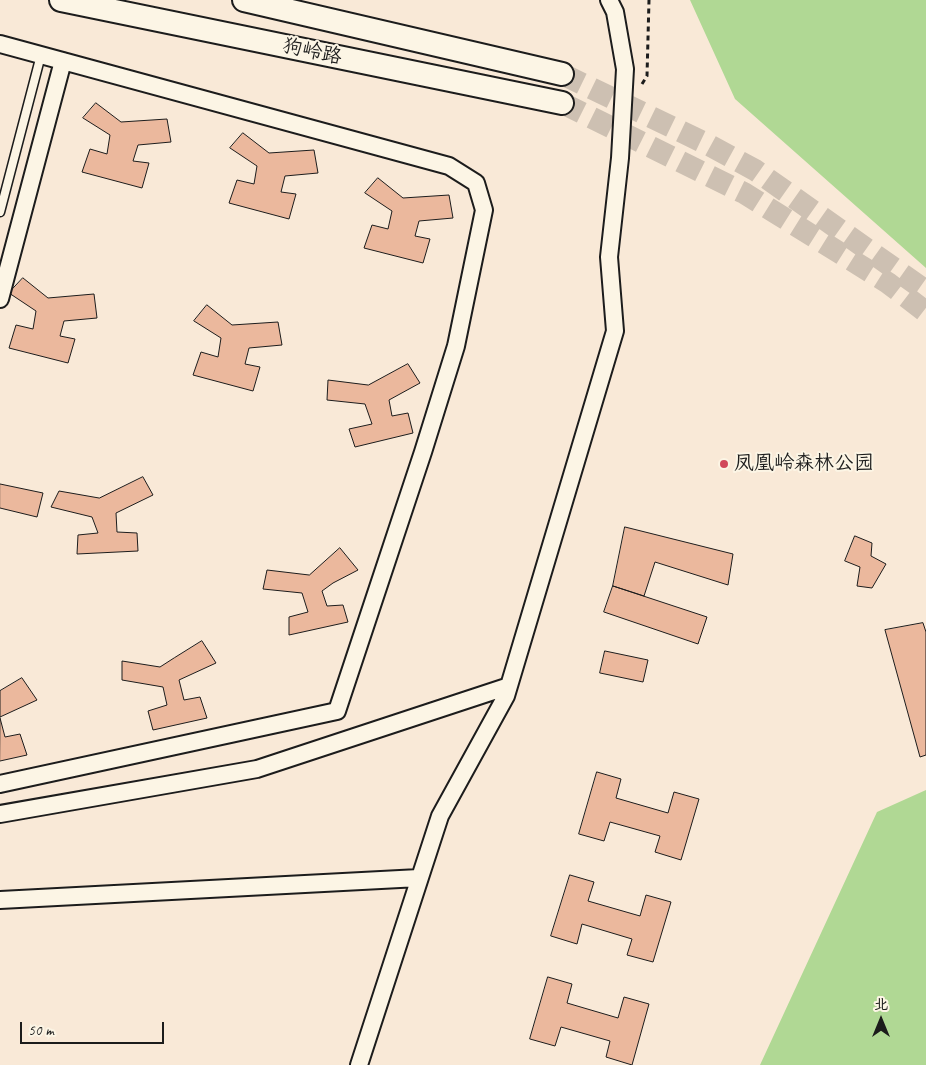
<!DOCTYPE html>
<meta charset="utf-8">
<style>
body{margin:0}
#map{position:relative;width:926px;height:1065px;overflow:hidden;background:#f9e9d7;font-family:Caveat,"LXGW WenKai TC",sans-serif}
canvas{display:block}
.north{position:absolute;left:856px;top:995px;width:50px;height:50px;-webkit-text-stroke:4px #fcf5e5;paint-order:stroke;rotate:0deg;font-size:14px;font-weight:700;line-height:20px;text-align:center;color:#1c1c1c}
.north::after{content:'';display:block;margin:auto;width:18px;height:22px;background:#1c1c1c;clip-path:polygon(50% 0,100% 100%,50% 72%,0 100%)}
.scale{position:absolute;left:20px;top:1022px;width:144px;height:22px;box-sizing:border-box;border:2px solid #1c1c1c;border-top:0;padding-left:6px;font-size:15px;line-height:18px;white-space:nowrap;color:#1c1c1c;-webkit-text-stroke:4px #fcf5e5;paint-order:stroke}
</style>
<div id="map">
<canvas width="926" height="1065"></canvas>
<div class="north">北</div>
<div class="scale">50 m</div>
</div>
<script>
const c = document.querySelector('canvas').getContext('2d');
c.lineJoin = 'round';
function paint(path, color) { c.fillStyle = color; c.fill(path, 'evenodd'); }
function strokePath(path, color, width, dash) { c.strokeStyle = color; c.lineWidth = width; c.lineCap = dash ? 'butt' : 'round'; c.setLineDash(dash || []); c.stroke(path); }
function drawText(font, color, halo, rows, align = 'center') {
  c.font = font + ' Caveat,"LXGW WenKai TC",sans-serif'; c.lineWidth = 4; c.setLineDash([]); c.textBaseline = 'middle'; c.strokeStyle = halo; c.fillStyle = color; for (const [text, x, y, turn = 0] of rows) {
    c.save(); c.translate(x, y); c.rotate((+turn || 0) * Math.PI / 180); c.textAlign = isNaN(turn) ? turn : align; if (halo) c.strokeText(text, 0, 0); c.fillText(text, 0, 0); c.restore();
  }
}
const green = new Path2D(`
 M690,0H926V268L735,99Z
 M926,790V1065H760L877,812Z`);
const building = new Path2D(`
 M96,103L121,122L167,119L171,142L138,145L133,161L149,163L142,188L82,172L90,149L107,154L110,135L83,118Z
 M243,133L269,153L314,150L318,173L285,176L281,192L296,194L289,219L229,203L237,180L254,184L257,166L230,148Z
 M378,178L403,198L449,195L453,218L419,221L415,236L430,239L423,263L364,248L372,225L388,229L392,211L365,193Z
 M23,278L48,298L94,294L97,318L64,321L60,336L75,339L68,363L9,348L16,325L33,329L36,311L9,293Z
 M207,305L232,325L278,322L282,345L249,348L245,364L260,367L253,391L193,375L201,352L218,357L221,338L194,321Z
 M408,364L420,383L389,400L392,416L408,413L413,433L355,447L349,429L372,424L365,404L327,400L328,380L368,385Z
 M143,477L153,495L116,513L117,532L137,533L138,551L77,554L78,535L98,533L92,517L51,507L59,491L99,498Z
 M0,484L43,493L37,517L0,508Z
 M625,527L733,554L728,585L655,562L644,596L613,586Z
 M855,536L872,543L871,556L886,564L872,588L857,586L860,567L845,561Z
 M340,548L358,570L333,583L322,591L327,606L343,605L348,622L289,635V617L308,612L302,593L263,589L267,570L309,575Z
 M613,586L707,617L698,644L604,612Z
 M923,623L926,632V755L920,757L885,630Z
 M202,641L216,663L179,680L184,700L200,697L207,718L153,730L148,711L167,705L163,687L122,680V661L160,667L174,658Z
 M605,651L648,660L643,682L600,673Z
 M22,678L37,700L0,717V691Z
 M0,718L5,737L20,734L27,755L0,761Z
 M597,772L621,779L616,798L668,813L674,792L699,799L681,860L655,852L660,836L610,822L604,841L579,834Z
 M570,875L594,882L588,901L640,916L646,895L671,902L653,962L627,955L632,939L582,924L577,944L551,936Z
 M548,977L572,984L567,1003L618,1018L624,997L649,1004L632,1065L606,1057L610,1041L561,1027L555,1046L530,1039Z`);
const secondaryTunnel = new Path2D(`
 M562,74L709,145L755,170L926,291
 M562,103L744,193L888,283L926,312`);
const path = new Path2D(`
 M642,84L647,76L649,0`);
const lane = new Path2D(`
 M0,212L41,55`);
const street = new Path2D(`
 M0,44L449,166L476,183L484,210L456,346L423,452L337,711L0,784
 M0,299L63,61
 M0,814L257,769L509,686
 M0,900L419,878
 M359,1065L440,816L506,696L615,331L609,257L620,158L625,69L615,12L609,0`);
const secondary = new Path2D(`
 M61,0L562,103
 M244,0L562,74`);
const markers = [
 [724,464,5,"#d1495b"]
];
const streetNames = [
 ["狗岭路",312,52,12]
];
const poiNames = [
 ["凤凰岭森林公园",734,464]
];
paint(green, '#b0d894');
paint(building, '#ebb89d');
strokePath(building, '#1c1c1c', 1);
strokePath(secondaryTunnel, '#cdc0b2', 22, [22, 11]);
strokePath(lane, '#1c1c1c', 11);
strokePath(street, '#1c1c1c', 20);
strokePath(secondary, '#1c1c1c', 26);
strokePath(path, '#1c1c1c', 3, [5, 4]);
strokePath(lane, '#fcf5e5', 8);
strokePath(street, '#fcf5e5', 16);
strokePath(secondary, '#fcf5e5', 22);
for (const [x, y, r, color] of markers) { const dot = new Path2D(); dot.arc(x, y, r, 0, 2 * Math.PI); c.fillStyle = color; c.fill(dot); strokePath(dot, '#fcf5e5', 2); }
drawText('20px', '#1c1c1c', '#fcf5e5', streetNames);
drawText('20px', '#1c1c1c', '#fcf5e5', poiNames, 'left');
</script>
